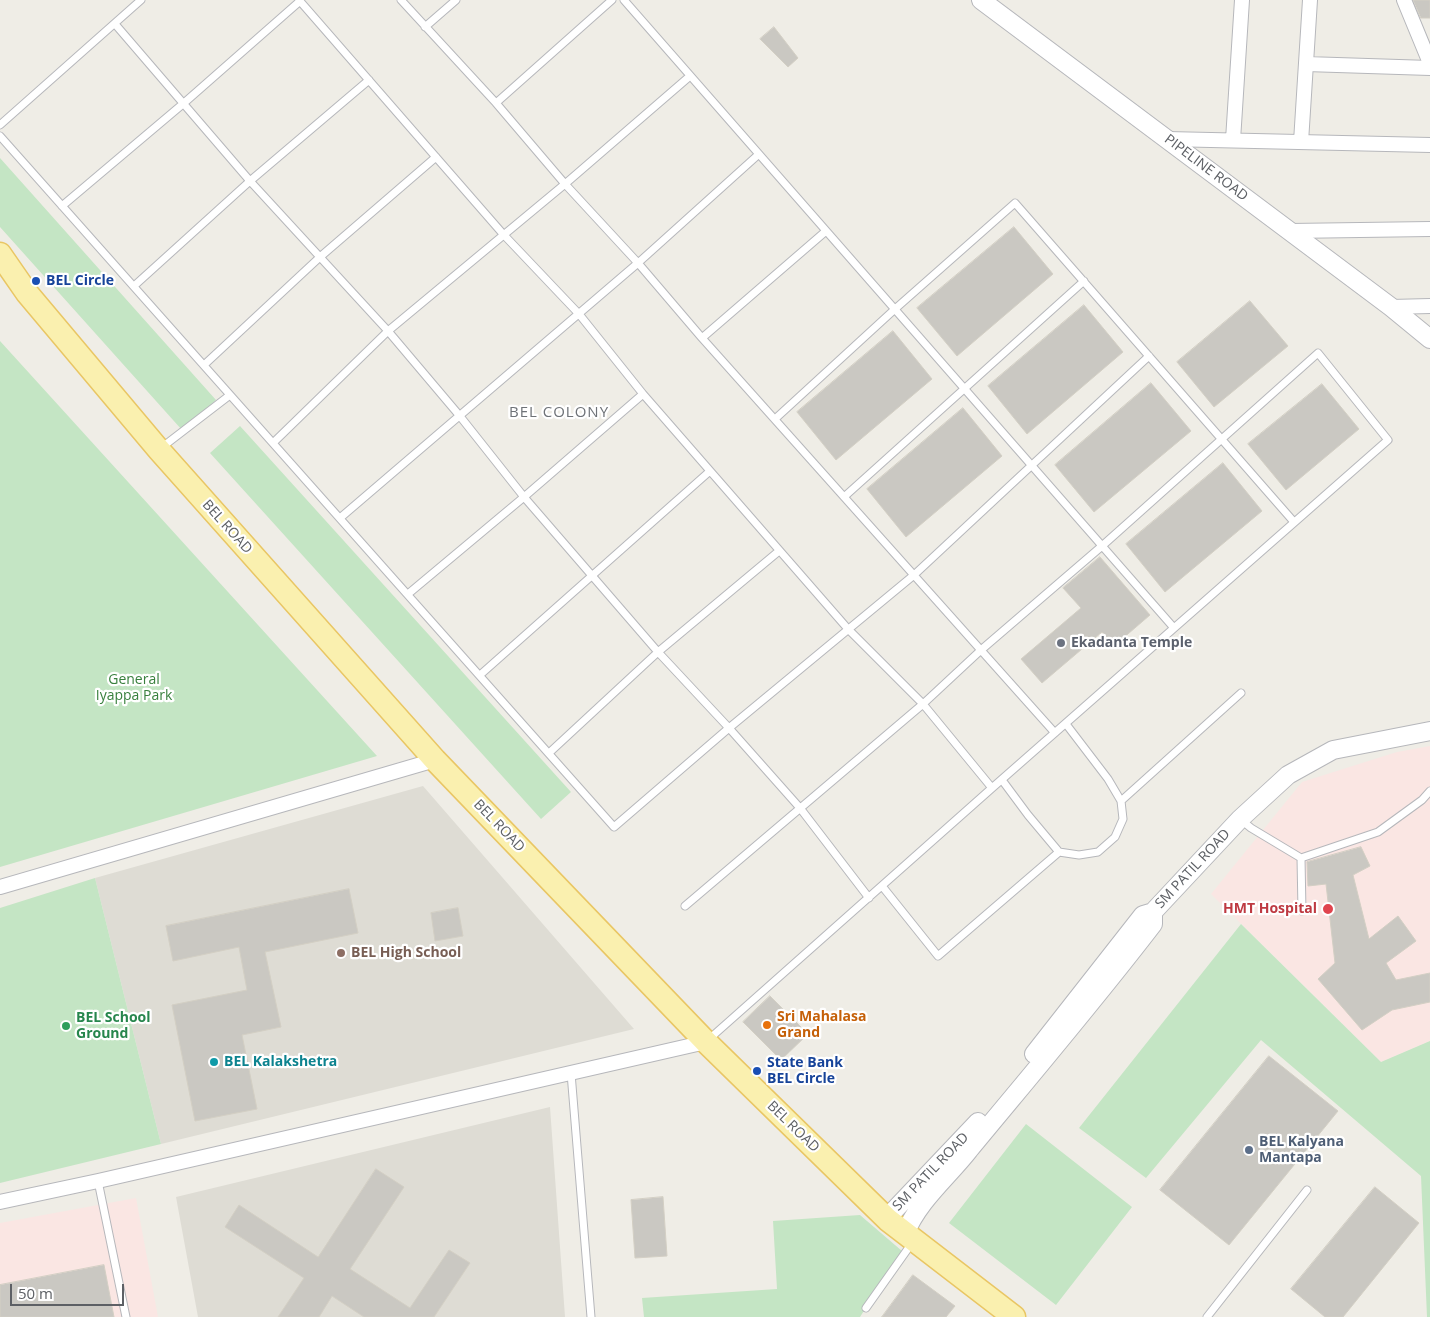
<!DOCTYPE html>
<style>
body{margin:0}
#map{position:relative;width:1430px;height:1317px;overflow:hidden;background:#efede6;font-family:"Open Sans",sans-serif}
canvas{display:block}
.scale{position:absolute;left:10px;top:1284px;width:114px;height:22px;box-sizing:border-box;border:2px solid #5d6065;border-top:0;padding-left:6px;font-size:15px;line-height:18px;white-space:nowrap;color:#5d6065;-webkit-text-stroke:4px #fff;paint-order:stroke}
</style>
<div id="map">
<canvas width="1430" height="1317"></canvas>
<div class="scale">50 m</div>
</div>
<script>
const c = document.querySelector('canvas').getContext('2d');
c.lineJoin = 'round';
function paint(path, color) { c.fillStyle = color; c.fill(path, 'evenodd'); }
function strokePath(path, color, width, dash) { c.strokeStyle = color; c.lineWidth = width; c.lineCap = dash ? 'butt' : 'round'; c.setLineDash(dash || []); c.stroke(path); }
function drawText(font, color, halo, rows, align = 'center') {
  c.font = font + ' "Open Sans",sans-serif'; c.lineWidth = 4.5; c.setLineDash([]); c.textBaseline = 'middle'; c.strokeStyle = halo; c.fillStyle = color; for (const [text, x, y, turn = 0] of rows) {
    c.save(); c.translate(x, y); c.rotate((+turn || 0) * Math.PI / 180); c.textAlign = isNaN(turn) ? turn : align; if (halo) c.strokeText(text, 0, 0); c.fillText(text, 0, 0); c.restore();
  }
}
const education = new Path2D(`
 M423,786L634,1029L161,1144L95,878Z
 M550,1107L565,1317H198L176,1197Z`);
const medical = new Path2D(`
 M1430,746V1041L1381,1062L1211,894L1302,782L1397,752Z
 M136,1198L158,1317H0V1223Z`);
const green = new Path2D(`
 M0,158L216,400L182,430L0,227Z
 M0,341L377,756L0,867Z
 M240,426L571,792L541,819L210,453Z
 M95,878L161,1144L0,1183V908Z
 M1241,924L1381,1062L1430,1041V1317H1427L1421,1176L1261,1040L1146,1178L1079,1128Z
 M1026,1124L1132,1207L1056,1305L949,1223Z
 M860,1215L902,1251L860,1317H644L642,1298L777,1289L773,1221Z`);
const building = new Path2D(`
 M1413,0H1430V18H1421Z
 M774,27L798,58L788,67L760,39Z
 M1014,227L1053,274L957,356L917,308Z
 M1250,301L1288,346L1214,407L1177,362Z
 M1084,305L1123,352L1027,434L988,386Z
 M893,331L932,379L836,460L797,412Z
 M1151,383L1191,431L1094,512L1055,465Z
 M1322,384L1359,429L1286,490L1248,444Z
 M963,408L1002,456L906,537L867,489Z
 M1223,463L1262,511L1165,592L1126,544Z
 M1100,557L1150,615L1114,646L1102,632L1042,683L1021,659L1081,608L1063,588Z
 M1361,847L1370,866L1353,875L1369,939L1398,916L1416,941L1386,963L1396,980L1430,973V1002L1392,1010L1362,1030L1318,979L1335,963L1326,884L1308,886L1307,862Z
 M349,889L358,933L265,952L281,1027L242,1035L257,1109L195,1121L172,1005L247,990L239,947L173,961L166,926Z
 M458,908L463,936L435,941L431,913Z
 M770,996L808,1034L781,1060L743,1022Z
 M1269,1056L1338,1111L1229,1245L1160,1190Z
 M376,1169L404,1187L350,1269L410,1308L449,1250L470,1263L434,1317H364L332,1296L319,1317H278L304,1278L225,1227L239,1205L318,1257Z
 M1375,1187L1419,1223L1343,1317H1325L1291,1289Z
 M663,1197L667,1256L635,1258L631,1200Z
 M104,1265L114,1317H0V1285Z
 M913,1275L955,1306L946,1317H882Z`);
const service = new Path2D(`
 M299,0L503,234L579,314L643,394L848,629L923,704L992,788
 M401,0L496,103L565,184L638,263L702,338L1055,733
 M624,0L1174,628
 M115,24L250,181L388,331L459,415L524,497L658,652L729,728L800,808L869,898
 M425,27L456,0
 M496,103L612,0
 M0,125L141,0
 M0,136L614,827L729,728L914,575L1149,356
 M62,206L184,103L300,1
 M134,286L250,181L369,80
 M702,338L826,231
 M204,365L320,257L436,157
 M775,419L895,309L1015,203L1294,522
 M273,443L388,331L565,184L690,76
 M161,448L230,395
 M844,497L1084,281
 M340,518L638,263L759,154
 M408,594L524,497L643,394
 M480,675L710,471
 M549,753L658,652L779,551
 M1002,780L1028,815L1059,852L1079,855L1098,852L1115,837L1123,819L1121,801L1108,779L1066,724
 M1121,801L1241,693
 M1240,819L1251,828L1301,858
 M882,886L938,956L1059,852
 M685,906L923,704L981,650L1102,546L1318,353L1388,440L992,788L708,1040
 M1302,911L1301,858L1378,832L1422,800L1430,791
 M571,1073L591,1317
 M98,1181L126,1317
 M866,1308L912,1243
 M1207,1317L1307,1190`);
const minor = new Path2D(`
 M1404,0L1430,63
 M1306,64L1430,68
 M1167,139L1430,145
 M1233,140L1242,0
 M1301,142L1310,0
 M1290,231L1430,229
 M1391,307L1430,306
 M0,887L435,760
 M0,1202L98,1181L706,1042`);
const tertiary = new Path2D(`
 M981,0L1391,307L1430,339
 M1034,1054L1143,915L1153,912
 M886,1219L978,1122
 M905,1234C918,1201 948,1177 969,1150C1031,1075 1094,1001 1153,924V912L1240,819L1288,775L1333,750L1430,731`);
const primary = new Path2D(`
 M0,254L27,293L159,450L435,760L706,1042L888,1220L1014,1317`);
const markers = [
 [36,281,5,"#1a4fb4"],
 [1061,643,5,"#6b7280"],
 [1328,909,6,"#e0444e"],
 [341,953,5,"#8d6e63"],
 [767,1025,5,"#e8710a"],
 [66,1026,5,"#2e9e5b"],
 [214,1062,5,"#0f9aa8"],
 [757,1071,5,"#1a4fb4"],
 [1249,1150,5,"#5c6f8a"]
];
const streetNames = [
 ["PIPELINE ROAD",1206,168,37],
 ["BEL ROAD",227,527,48],
 ["BEL ROAD",499,826,46],
 ["SM PATIL ROAD",1193,869,-47],
 ["BEL ROAD",793,1127,44],
 ["SM PATIL ROAD",931,1172,-46]
];
const transitNames = [
 ["BEL Circle",46,281],
 ["State Bank",767,1063],
 ["BEL Circle",767,1079]
];
const worshipNames = [
 ["Ekadanta Temple",1071,643]
];
const parkNames = [
 ["General",134,680],
 ["Iyappa Park",134,696]
];
const healthNames = [
 ["HMT Hospital",1317,909]
];
const educationNames = [
 ["BEL High School",351,953]
];
const foodNames = [
 ["Sri Mahalasa",777,1017],
 ["Grand",777,1033]
];
const leisureNames = [
 ["BEL School",76,1018],
 ["Ground",76,1034]
];
const cultureNames = [
 ["BEL Kalakshetra",224,1062]
];
const serviceNames = [
 ["BEL Kalyana",1259,1142],
 ["Mantapa",1259,1158]
];
const neighbourhoodNames = [
 ["BEL COLONY",559,413]
];
paint(education, '#dedcd4');
paint(medical, '#fae6e3');
paint(green, '#c4e5c4');
paint(building, '#cac8c2');
strokePath(building, '#d3cfc4', 1);
strokePath(service, '#b6b7bb', 9);
strokePath(minor, '#b6b7bb', 16);
strokePath(tertiary, '#b6b7bb', 20);
strokePath(primary, '#e9c664', 25);
strokePath(service, '#fff', 7);
strokePath(minor, '#fff', 14);
strokePath(tertiary, '#fff', 18);
strokePath(primary, '#faf0af', 22);
for (const [x, y, r, color] of markers) { const dot = new Path2D(); dot.arc(x, y, r, 0, 2 * Math.PI); c.fillStyle = color; c.fill(dot); strokePath(dot, '#fff', 2); }
drawText('14px', '#5d6065', '#fff', streetNames);
drawText('bold 14px', '#164399', '#fff', transitNames, 'left');
drawText('bold 14px', '#5b616d', '#fff', worshipNames, 'left');
drawText('14px', '#39803e', '#fff', parkNames);
drawText('bold 14px', '#be3a42', '#fff', healthNames, 'right');
drawText('bold 14px', '#785e54', '#fff', educationNames, 'left');
drawText('bold 14px', '#c56008', '#fff', foodNames, 'left');
drawText('bold 14px', '#27864d', '#fff', leisureNames, 'left');
drawText('bold 14px', '#0d838f', '#fff', cultureNames, 'left');
drawText('bold 14px', '#4e5e75', '#fff', serviceNames, 'left');
c.letterSpacing = '1px';
drawText('15px', '#6e7277', '#fff', neighbourhoodNames);
c.letterSpacing = '0px';
</script>
